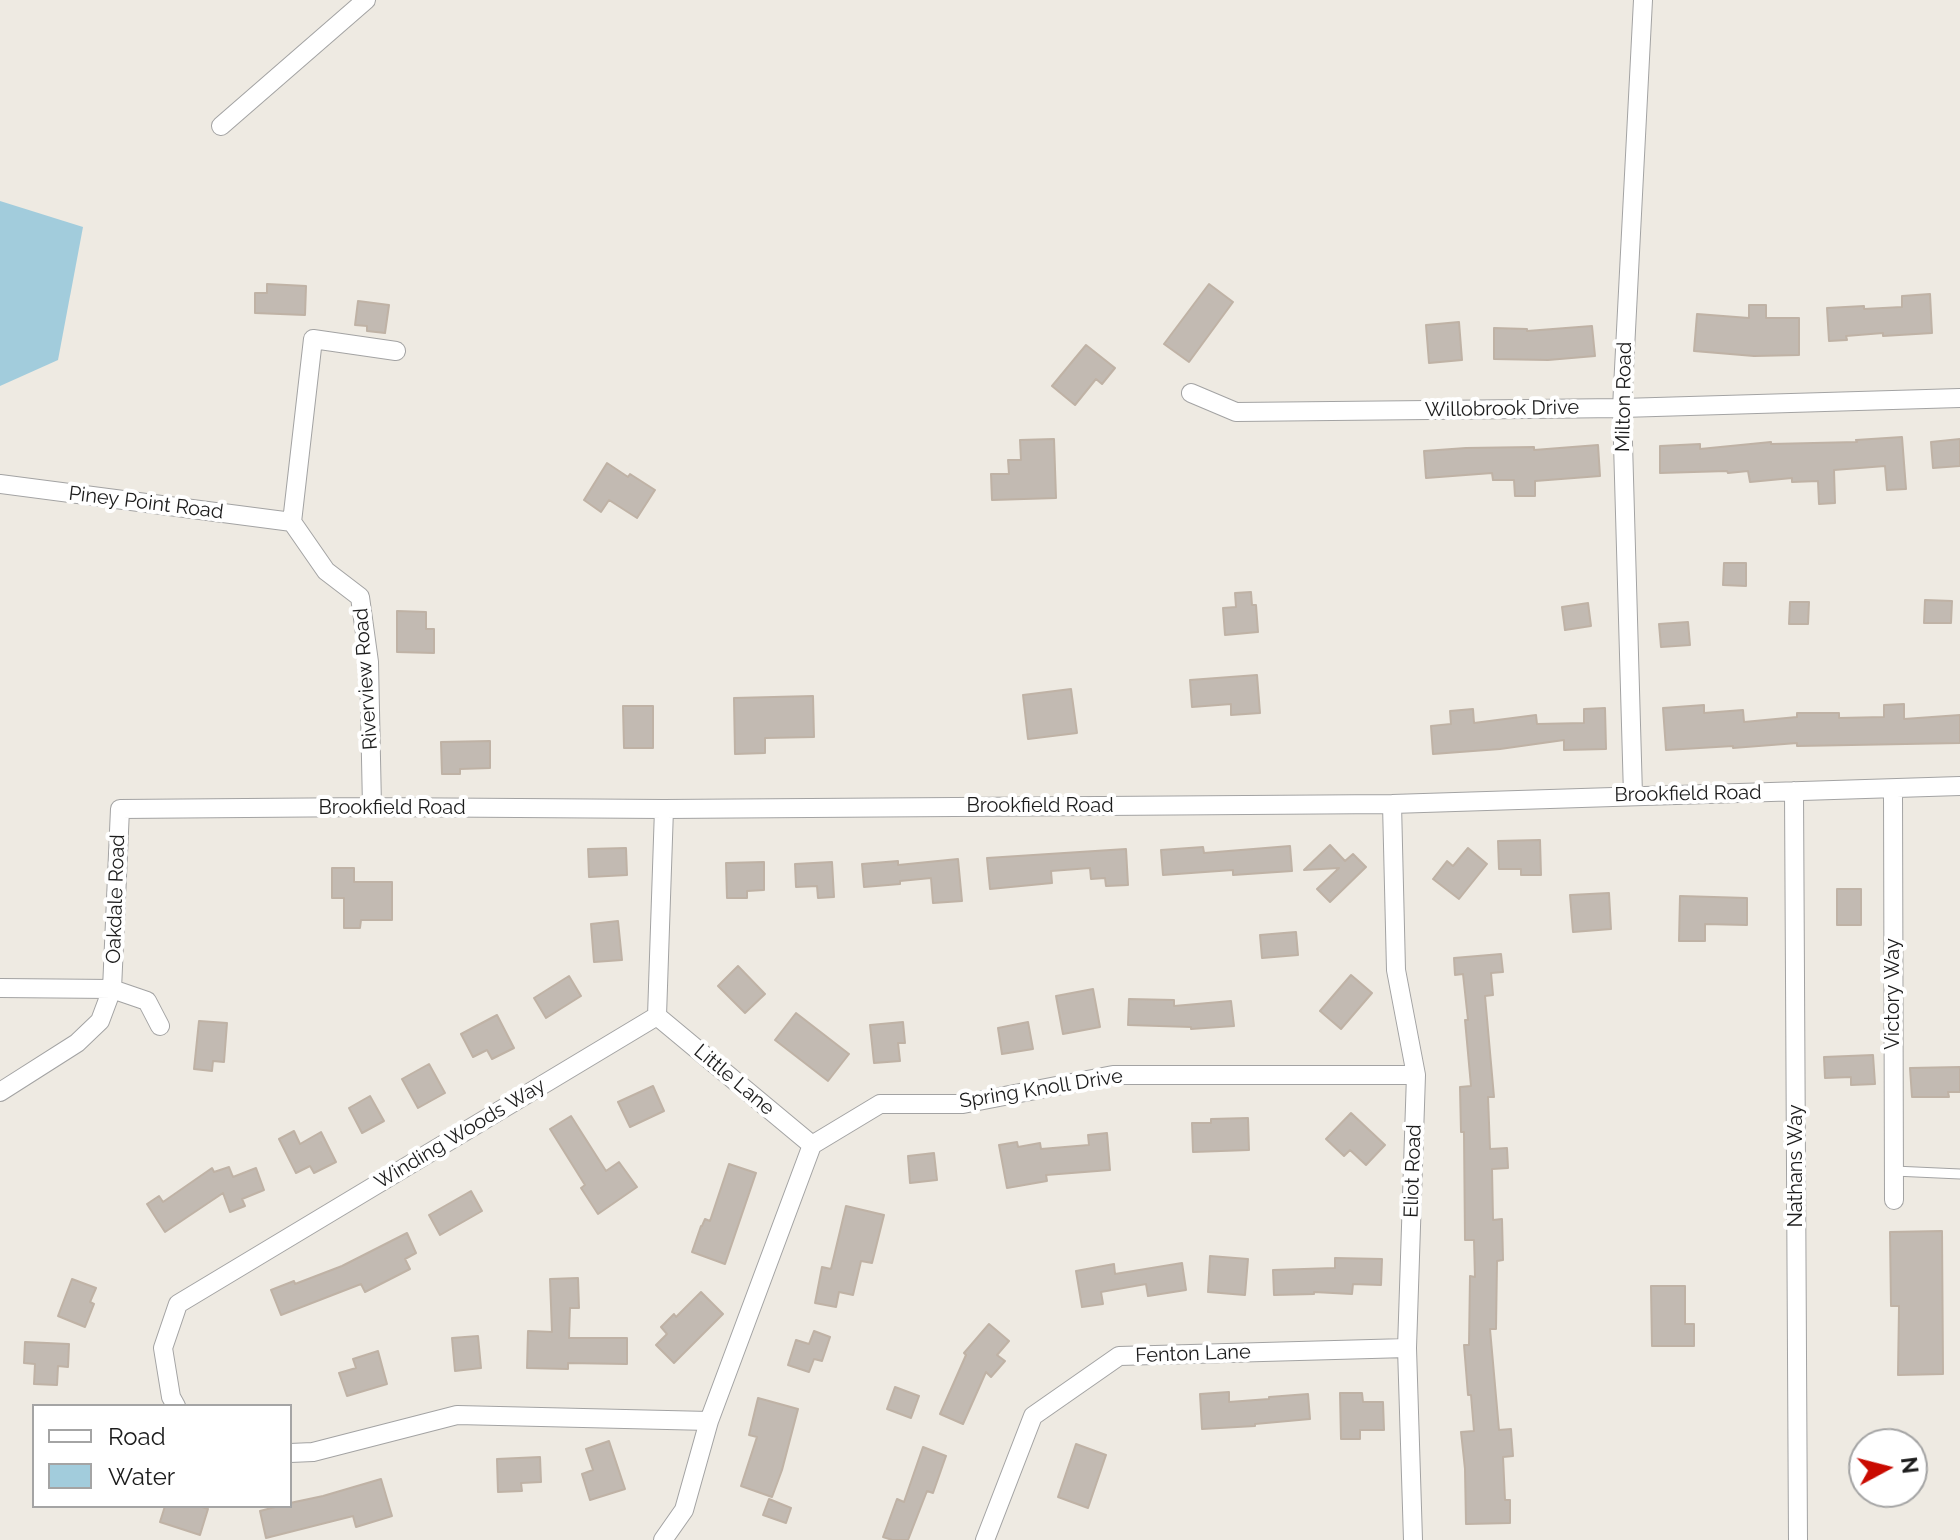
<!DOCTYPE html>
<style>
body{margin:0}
#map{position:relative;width:1960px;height:1540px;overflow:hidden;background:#eeeae2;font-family:Raleway,sans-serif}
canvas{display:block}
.legend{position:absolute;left:32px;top:1404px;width:260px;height:104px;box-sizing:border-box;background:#fff;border:2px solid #a4a4a4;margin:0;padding:10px 14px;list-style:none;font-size:24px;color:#1c1c1c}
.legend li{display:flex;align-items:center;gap:16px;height:40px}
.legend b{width:40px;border:2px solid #a4a4a4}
.north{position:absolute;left:1848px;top:1428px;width:80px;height:80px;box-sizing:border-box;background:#fff;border:2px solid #a4a4a4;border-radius:50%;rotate:83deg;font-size:22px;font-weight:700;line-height:32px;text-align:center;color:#1c1c1c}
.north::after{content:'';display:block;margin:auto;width:28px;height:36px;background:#c90a00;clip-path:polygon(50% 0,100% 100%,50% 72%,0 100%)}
</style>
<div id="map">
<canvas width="1960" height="1540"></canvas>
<ul class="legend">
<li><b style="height:10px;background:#fff"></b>Road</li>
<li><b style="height:22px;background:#a2ccdc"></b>Water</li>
</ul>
<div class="north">N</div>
</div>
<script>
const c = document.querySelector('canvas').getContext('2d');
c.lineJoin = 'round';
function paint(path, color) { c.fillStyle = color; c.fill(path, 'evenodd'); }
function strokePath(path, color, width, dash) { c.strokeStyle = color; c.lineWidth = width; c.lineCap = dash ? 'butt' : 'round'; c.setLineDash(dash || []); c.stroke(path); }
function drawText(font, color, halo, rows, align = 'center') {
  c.font = font + ' Raleway,sans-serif'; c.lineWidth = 8; c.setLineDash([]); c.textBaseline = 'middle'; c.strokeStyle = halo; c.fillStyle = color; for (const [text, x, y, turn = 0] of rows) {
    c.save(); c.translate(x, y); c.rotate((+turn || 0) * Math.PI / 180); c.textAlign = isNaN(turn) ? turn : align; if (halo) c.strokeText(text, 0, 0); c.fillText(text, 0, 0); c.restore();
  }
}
const water = new Path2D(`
 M0,201L83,227L58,360L0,386Z`);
const building = new Path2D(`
 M267,284L306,286L305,315L255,313V293H267Z
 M1209,284L1233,302L1189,362L1164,344Z
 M1930,294L1932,333L1883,336V333L1846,336L1847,340L1829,341L1827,308L1864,306V309L1902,307V296Z
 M358,301L389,305L385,333L367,331V326L355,325Z
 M1749,305H1766V318H1799V355L1754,356L1694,351L1697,314L1749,318Z
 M1459,322L1462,360L1429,363L1426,325Z
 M1592,326L1595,356L1548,360L1494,359V328L1527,329V331Z
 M1086,345L1115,368L1102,384L1096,379L1075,405L1052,386Z
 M1902,437L1906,489L1887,490L1885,466L1834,470L1835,503L1819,504L1818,481L1792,482V478L1750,482L1748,471L1728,473L1727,471L1660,473V446L1700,444V449L1771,442V444L1857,442L1856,440Z
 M1054,439L1056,498L992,500L991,474H1009L1008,460H1021L1020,440Z
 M1960,439V466L1933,468L1931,442Z
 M1598,445L1600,476L1535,481V496H1515L1514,480H1493L1492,473L1426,478L1424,451L1466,448L1534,447V450Z
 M607,463L628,477L630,474L655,490L637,518L609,500L601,512L584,500Z
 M1724,563H1746V586L1723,585Z
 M1251,592L1252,605H1256L1258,632L1225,635L1223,608L1236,607L1235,593Z
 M1925,600L1952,601L1951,623H1924Z
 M1790,602H1809L1808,624H1789Z
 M1588,603L1591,626L1565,630L1562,607Z
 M397,611L426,612V629H434V653L397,652Z
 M1688,622L1690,645L1661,647L1659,624Z
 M1257,675L1260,713L1231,715V704L1192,707L1190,680Z
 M1071,689L1077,733L1028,739L1023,695Z
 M813,696L814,737L765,738V753L735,754L734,698Z
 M1904,704V719L1960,715V743L1797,746V743L1733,748V746L1666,750L1663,708L1704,705V713L1743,710L1744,722L1797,717V713H1839V718L1884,717V705Z
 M623,706H653V748H624Z
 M1605,708L1606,749L1564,750V740L1500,749L1433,754L1431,726L1451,724L1450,711L1473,709L1474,723L1536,715L1537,724L1584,723V709Z
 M490,741V768L460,769V774H442L441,742Z
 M1540,840L1541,875H1521V869H1499L1498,841Z
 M1330,845L1345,861L1353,854L1366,867L1330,902L1317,889L1339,868L1304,870Z
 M1290,846L1292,871L1233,875V870L1163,875L1161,850L1203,847L1204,853Z
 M626,848L627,875L589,877L588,849Z
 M1468,848L1487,864L1459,899L1433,879L1447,861L1453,866Z
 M1126,849L1128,885L1106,886L1105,878L1091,879L1090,868L1051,871L1052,883L990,889L987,858Z
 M958,859L962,901L933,903L931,878L900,881V884L864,887L862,864L898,861V865Z
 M764,862V890L747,891V898H727L726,863Z
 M832,862L834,897L818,898L817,886L796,887L795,864Z
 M332,868H354V882H392V920H361L360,928H344V898H332Z
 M1837,889H1861V925H1837Z
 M1609,893L1611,929L1573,932L1570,895Z
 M1680,896L1747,898V925L1705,924V941H1679Z
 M618,921L622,960L594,962L591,924Z
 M1296,932L1298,955L1262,958L1260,935Z
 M1501,954L1503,972L1491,973L1493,995L1485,996L1494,1097H1488L1490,1149L1507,1148L1508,1168L1492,1169L1493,1220L1502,1219L1503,1260L1497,1261L1496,1329H1490L1499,1430L1511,1429L1513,1456L1503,1457L1505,1500H1510V1523L1466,1524L1465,1469L1461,1432L1474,1431L1471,1395H1468L1464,1345H1469L1470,1276L1475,1277L1474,1240H1465L1464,1132H1461L1460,1087L1471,1086L1465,1020H1468L1463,974L1455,975L1454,958Z
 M738,966L765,994L745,1013L718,986Z
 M1351,975L1372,993L1341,1029L1320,1011Z
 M569,976L581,996L546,1018L534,998Z
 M1093,989L1100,1027L1063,1034L1056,996Z
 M1129,999L1174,1000V1006L1231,1001L1234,1026L1191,1029V1027L1128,1025Z
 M796,1013L849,1054L828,1081L775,1040Z
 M497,1015L514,1048L492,1059L487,1050L473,1057L461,1034Z
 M199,1021L227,1023L224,1062L213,1061L212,1071L194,1069Z
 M903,1022L905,1043H898L900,1061L874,1063L870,1025Z
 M1028,1022L1033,1049L1002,1054L998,1028Z
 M1873,1055L1875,1084L1851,1085V1077L1825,1078L1824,1057Z
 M429,1064L445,1093L418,1108L402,1079Z
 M1960,1067V1092H1948L1949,1097H1912L1910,1068Z
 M653,1086L664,1111L630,1127L618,1102Z
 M370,1096L384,1121L362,1133L349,1108Z
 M1351,1113L1385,1145L1366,1165L1350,1150L1344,1156L1326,1139Z
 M571,1116L606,1171L619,1162L637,1187L598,1214L581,1188L585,1185L550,1129Z
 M1248,1118L1249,1150L1193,1152L1192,1123H1211V1119Z
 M294,1131L300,1144L321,1132L336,1162L314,1173L310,1166L296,1173L279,1139Z
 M1107,1133L1110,1170L1046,1175L1047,1181L1007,1188L999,1145L1017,1142L1018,1147L1040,1143L1041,1149L1089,1145L1088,1135Z
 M934,1153L937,1180L910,1183L908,1156Z
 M729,1164L756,1173L725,1264L692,1252L701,1226H702L705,1219L710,1221Z
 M229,1167L233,1177L256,1168L264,1190L242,1199L245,1206L230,1212L223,1193L165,1232L147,1204L159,1196L163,1202L212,1168L214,1172Z
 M471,1191L482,1211L440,1235L429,1215Z
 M846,1206L884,1215L872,1263L861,1261L853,1295L839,1292L836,1307L815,1303L822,1267L831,1269Z
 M1942,1231L1943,1374L1898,1375L1899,1306H1891L1890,1232Z
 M407,1233L416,1253L405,1259L410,1269L365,1292L361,1284L281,1315L271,1290L294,1281L295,1284L342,1266Z
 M1210,1256L1248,1259L1245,1295L1208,1292Z
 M1335,1258L1382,1259L1381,1285L1353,1284L1352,1294L1314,1292V1294L1274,1295L1273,1270L1335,1268Z
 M1182,1263L1186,1290L1148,1296L1146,1284L1101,1292L1103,1304L1082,1307L1076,1271L1114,1264L1115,1274Z
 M578,1278L579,1308H570L569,1338H627V1364L568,1363V1369L527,1368L528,1331L552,1332L550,1279Z
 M72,1279L96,1288L90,1302L94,1304L85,1327L58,1316Z
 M1651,1286H1685V1324H1694V1346H1652Z
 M701,1292L723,1314L674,1363L656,1345L667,1334L661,1327L674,1314L676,1317Z
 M989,1324L1009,1341L997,1355L1005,1361L991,1377L986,1372L963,1424L940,1414L966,1355L964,1353Z
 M814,1331L830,1337L822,1361L814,1359L809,1372L788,1365L796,1340L809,1344Z
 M478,1336L481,1368L455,1371L452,1338Z
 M25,1342L69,1344L68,1367L58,1366L57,1385L34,1384L35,1364L24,1363Z
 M378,1351L387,1384L347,1396L339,1373L356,1368L353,1359Z
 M895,1387L919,1396L911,1418L887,1409Z
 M1229,1392V1402L1269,1399V1397L1308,1394L1310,1419L1255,1424V1426L1202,1429L1200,1394Z
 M1340,1393H1362L1363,1402H1383L1384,1430H1360V1439H1341Z
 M758,1398L798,1409L782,1470L772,1497L741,1486L757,1437L749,1435Z
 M609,1441L625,1489L590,1500L582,1474L593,1470L586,1449Z
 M1076,1444L1106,1455L1088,1508L1058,1497Z
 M923,1447L946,1456L933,1493L927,1491L908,1540H892L883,1537L897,1499L904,1502Z
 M540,1457L541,1482L521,1483L522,1491L498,1492L497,1459Z
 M381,1479L392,1516L356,1527L353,1516L266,1538L260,1511L279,1506H290V1503L323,1496Z
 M769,1499L791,1508L786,1523L763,1515Z
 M165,1506H199L208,1509L200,1535L160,1522Z`);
const lane = new Path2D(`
 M1894,1171L1960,1174`);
const street = new Path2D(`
 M221,126L366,0
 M1191,393L1236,412L1622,408L1960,398
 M0,484L292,522
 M1893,789L1894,1200
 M1794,791L1798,1540
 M1633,795L1622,408L1643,0
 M1392,804L1396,970L1416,1075L1407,1348L1413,1540
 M372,807L369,662L360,597L326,571L292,522L313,339L396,351
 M0,988L112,989L147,1001L160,1026
 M657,1016L812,1145
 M0,1092L77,1043L100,1021L112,989L120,809L372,807L664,809L1392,804L1960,786
 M176,1406L171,1397L163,1348L178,1304L657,1016L664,809
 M290,1453L313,1452L457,1415L709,1421
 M663,1540L684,1510L709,1421L812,1145L880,1104H963L1113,1075H1416
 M985,1540L1033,1416L1119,1356L1407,1348`);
const streetNames = [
 ["Milton Road",1624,397,-89],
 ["Willobrook Drive",1502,409,-1],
 ["Piney Point Road",146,503,7],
 ["Riverview Road",366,679,-94],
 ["Brookfield Road",1688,794,-1],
 ["Brookfield Road",1040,806],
 ["Brookfield Road",392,808],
 ["Oakdale Road",116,899,-88],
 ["Victory Way",1893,994,-90],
 ["Little Lane",734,1080,40],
 ["Spring Knoll Drive",1041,1089,-9],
 ["Winding Woods Way",460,1134,-31],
 ["Nathans Way",1796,1166,-90],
 ["Eliot Road",1413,1171,-88],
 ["Fenton Lane",1193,1354,-2]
];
paint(water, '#a2ccdc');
paint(building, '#c2bab2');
strokePath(building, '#bfb2a5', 2);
strokePath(lane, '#a3a3a3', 11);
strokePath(street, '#a3a3a3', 20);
strokePath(lane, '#fff', 9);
strokePath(street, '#fff', 18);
drawText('20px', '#1c1c1c', '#fff', streetNames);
</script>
